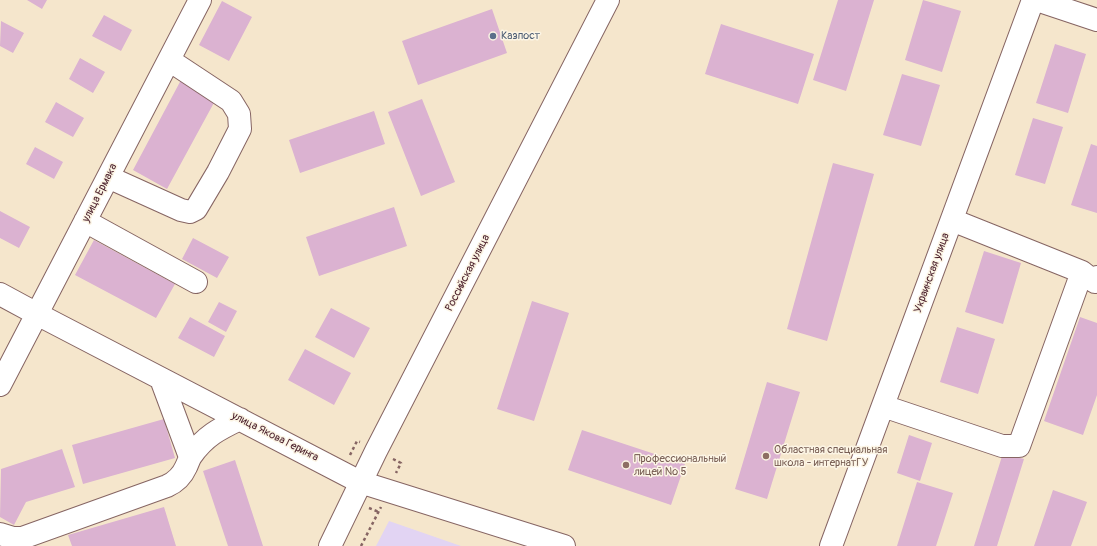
<!DOCTYPE html>
<meta charset="utf-8">
<style>
body{margin:0}
canvas{display:block;background:#f5e6cc}
</style>
<canvas width="1097" height="546"></canvas>
<script>
const c = document.querySelector('canvas').getContext('2d');
c.lineJoin = 'round';
function paint(path, color) { c.fillStyle = color; c.fill(path, 'evenodd'); }
function strokePath(path, color, width, dash) { c.strokeStyle = color; c.lineWidth = width; c.lineCap = dash ? 'butt' : 'round'; c.setLineDash(dash || []); c.stroke(path); }
function drawText(font, color, halo, rows, align = 'center') {
  c.font = font + ' Pangolin,sans-serif'; c.lineWidth = 3; c.setLineDash([]); c.textBaseline = 'middle'; c.strokeStyle = halo; c.fillStyle = color; for (const [text, x, y, turn = 0] of rows) {
    c.save(); c.translate(x, y); c.rotate((+turn || 0) * Math.PI / 180); c.textAlign = isNaN(turn) ? turn : align; if (halo) c.strokeText(text, 0, 0); c.fillText(text, 0, 0); c.restore();
  }
}
const built = new Path2D(`
 M389,521L461,546H376Z`);
const building = new Path2D(`
 M27,0H47L42,9Z
 M838,0H874L846,91L813,80Z
 M923,0L961,11L942,72L905,60Z
 M222,1L252,17L229,61L199,45Z
 M492,9L507,53L418,85L402,41Z
 M104,15L132,30L121,51L92,36Z
 M1,21L24,33L13,53L0,46Z
 M721,24L814,54L798,104L705,74Z
 M1055,44L1086,54L1068,113L1036,103Z
 M80,58L105,72L93,93L69,79Z
 M902,74L940,85L921,146L883,135Z
 M181,80L216,99L167,189L133,170Z
 M422,99L455,182L421,196L388,112Z
 M56,102L84,118L73,137L45,122Z
 M374,111L385,144L300,173L289,140Z
 M1033,118L1063,127L1045,184L1015,175Z
 M1091,144L1097,146V213L1071,205Z
 M35,147L63,162L54,179L26,164Z
 M833,163L874,174L827,341L787,329Z
 M394,207L407,246L319,276L306,237Z
 M0,211L30,227L19,248L0,238Z
 M193,238L229,257L217,278L182,259Z
 M94,240L175,284L156,318L75,275Z
 M984,251L1021,263L1003,324L965,312Z
 M532,301L569,313L534,421L497,409Z
 M219,302L237,311L226,332L208,322Z
 M331,308L370,328L354,358L315,337Z
 M190,317L225,336L214,357L178,338Z
 M1080,317L1097,323V395L1083,435L1044,421Z
 M957,327L995,339L978,394L940,382Z
 M305,349L351,373L334,405L288,380Z
 M767,382L800,392L767,499L735,489Z
 M164,419L175,458L83,484L72,445Z
 M582,430L685,464L671,505L568,470Z
 M909,435L932,443L920,481L897,473Z
 M62,449L75,487L26,502L14,525L0,517L1,469Z
 M1003,453L1024,459L997,546H974Z
 M235,460L263,546H228L203,471Z
 M917,482L953,493L936,546H897Z
 M1053,490L1087,502L1071,546H1034Z
 M164,507L176,546H72L68,535Z`);
const path = new Path2D(`
 M350,455L357,441L360,442
 M393,459L401,463L396,473
 M369,508L379,512
 M361,546L381,507`);
const minor = new Path2D(`
 M108,177L181,210L190,212L196,209L218,172L240,129L239,114L231,101L169,60
 M952,220L1082,272L1095,282L1097,277
 M85,221L196,282
 M0,294L37,314L360,482L564,546
 M161,379L190,457
 M0,385L200,0
 M883,406L1002,446H1019L1082,272
 M0,534L13,538H22L167,486C176,482 182,476 186,467C188,463 189,459 191,456C205,436 219,429 240,419
 M330,546L376,451L608,0
 M831,546L1033,0`);
const major = new Path2D(`
 M1037,0L1097,20`);
const markers = [
 [493,36,4,"#5c6f8a"],
 [766,456,4,"#8d6e63"],
 [626,465,4,"#8d6e63"]
];
const serviceNames = [
 ["Казпост",501,36]
];
const streetNames = [
 ["улица Ермака",100,193,-63],
 ["Российская улица",468,273,-63],
 ["Украинская улица",932,273,-70],
 ["улица Якова Геринга",275,437,27]
];
const educationNames = [
 ["Областная специальная",774,450],
 ["школа - интернатГУ",774,463],
 ["Профессиональный",634,459],
 ["лицей № 5",634,472]
];
paint(built, '#e2d4f3');
paint(building, '#dbb2d1');
strokePath(minor, '#866563', 24);
strokePath(major, '#866563', 24);
strokePath(path, '#866563', 2.5, [3, 3]);
strokePath(minor, '#fff', 22);
strokePath(major, '#fff', 22);
for (const [x, y, r, color] of markers) { const dot = new Path2D(); dot.arc(x, y, r, 0, 2 * Math.PI); c.fillStyle = color; c.fill(dot); strokePath(dot, '#fcf5e5', 1.5); }
drawText('11px', '#4e5e75', '#fcf5e5', serviceNames, 'left');
drawText('11px', '#4a1f2b', '#fcf5e5', streetNames);
drawText('11px', '#785e54', '#fcf5e5', educationNames, 'left');
</script>
